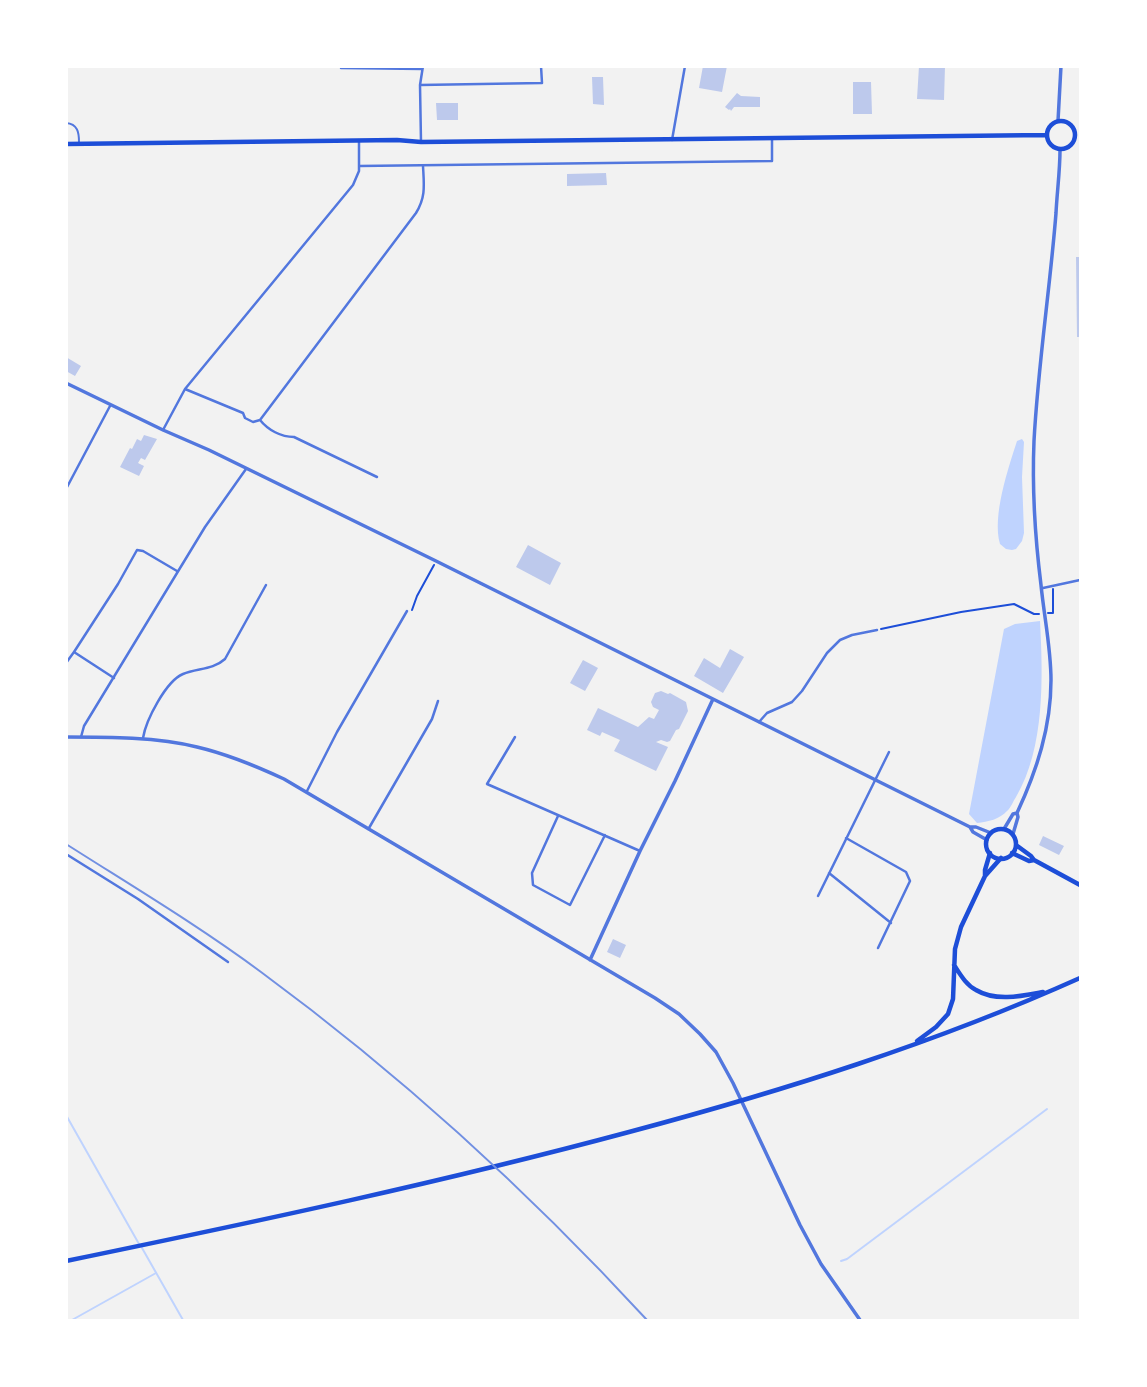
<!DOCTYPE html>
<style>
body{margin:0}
#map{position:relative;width:1147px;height:1387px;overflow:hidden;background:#f2f2f2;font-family:Quicksand,sans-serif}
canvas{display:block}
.frame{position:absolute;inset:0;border:68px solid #fff;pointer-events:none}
</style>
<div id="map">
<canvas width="1147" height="1387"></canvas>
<div class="frame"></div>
</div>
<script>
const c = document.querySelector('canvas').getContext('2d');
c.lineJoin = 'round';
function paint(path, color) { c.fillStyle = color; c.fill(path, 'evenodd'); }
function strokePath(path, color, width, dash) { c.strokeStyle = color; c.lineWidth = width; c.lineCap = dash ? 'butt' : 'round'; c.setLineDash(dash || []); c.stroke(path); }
const water = new Path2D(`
 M1022,439L1024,442L1022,477L1024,533L1022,541L1016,549L1012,550L1006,549L1000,544C992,516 1008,469 1017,441Z
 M1040,621C1043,677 1045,748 1016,797C1013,801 1011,808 1007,811C1000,819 988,822 977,823L969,814L1004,629L1015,624Z`);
const stream = new Path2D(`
 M66,1115L139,1244
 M142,1248L183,1320
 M841,1261L847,1259L1047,1109
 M72,1320L156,1273`);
const building = new Path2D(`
 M703,66H727L722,92L699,88Z
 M919,66H945L944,100L917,99Z
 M592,77H603L604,105L593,104Z
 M853,82H871L872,114H853Z
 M737,93L741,96L760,97V107H734L731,111L730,109L729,110L725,107Z
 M436,103H458V120H437Z
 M606,173L607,185L567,186V174Z
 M1076,257H1080V337H1077Z
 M66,357L81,366L75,376L66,371Z
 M144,435L157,439L145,460L141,458L138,463L144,466L139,476L120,467L130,448L132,449L137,439L141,441Z
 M528,545L561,563L550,585L516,567Z
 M730,649L744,657L723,693L694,676L704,658L720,668Z
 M583,660L598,668L585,691L570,683Z
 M661,691L668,694L670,693L686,702L688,711L679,729L676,730L670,741L667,742L661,740L656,742L668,747L656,771L614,751L620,740L602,732L600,736L587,730L598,708L638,727L649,717L654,719L659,710L653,707L651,702L655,693Z
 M1043,836L1064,846L1059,855L1039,845Z
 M613,939L626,945L620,958L607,952Z`);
const path = new Path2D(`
 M412,610L417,596L434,565
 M1048,613H1053V589
 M881,629L961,612L1014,604L1034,614H1039`);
const service = new Path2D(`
 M66,123C78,124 79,133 79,142`);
const minor = new Path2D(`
 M341,66V68L422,69
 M420,85L542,83L541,66
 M672,140L685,66
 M421,142L420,85L423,66
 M359,166L772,161V138
 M185,389L243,413L245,418L253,422L260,420C268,430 281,437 294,437L377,477
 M260,420L416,213C426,197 424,185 423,166
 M163,430L185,389L353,185L359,171V142
 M66,489L110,406
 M1043,588L1080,580
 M66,663L74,652
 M114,678L74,652L118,584L137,550L143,551L177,571
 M759,722L767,713L792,702L802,691L827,653L840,640L852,635L877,630
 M81,737L84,726L205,527L246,469
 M515,737L487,784L640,851
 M143,738C146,720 166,681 183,674C197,668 213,670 225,659L266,585
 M307,791L337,732L407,611
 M558,816L532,873L533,885L570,905L605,835
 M369,828L432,719L438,701
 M846,838L906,872L910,881L878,948
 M66,854L138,899L228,962
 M829,873L891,923
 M818,896L889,752`);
const tertiary = new Path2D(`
 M1058,121L1061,66
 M66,383L163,430L209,450L436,561L970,827H976L991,833
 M66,737C107,737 158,737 197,747C227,754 256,766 284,779L655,998L679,1014L700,1034L716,1052L733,1083L800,1225L821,1264L860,1320
 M970,827L973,832L987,840
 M1004,829L1013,814L1017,813C1037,770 1051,727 1051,680C1051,648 1044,616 1041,585C1035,537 1032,489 1034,441C1038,365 1050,289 1056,213C1057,192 1060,171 1060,150
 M1013,834L1018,817L1017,813
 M590,960L640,851L675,781L713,699`);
const secondary = new Path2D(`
 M1047 135a14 14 0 1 1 28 0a14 14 0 1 1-28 0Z
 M66,144L397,140L421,142L1046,135`);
const primary = new Path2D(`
 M986 844a15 15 0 1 1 30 0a15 15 0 1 1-30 0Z
 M1016,845L1031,856L1034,860L1080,885
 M1012,853L1029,861L1034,860`);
const trunk = new Path2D(`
 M985,875V870L990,853
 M954,965C960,974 966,985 976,990C996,1002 1022,996 1043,992
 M917,1041L936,1027L948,1014L953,999L955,949L961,927L985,876L1001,858
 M66,1261C255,1222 443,1182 629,1132C783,1091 935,1043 1080,978`);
const rail = new Path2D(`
 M66,844C132,886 199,926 261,972C401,1075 530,1193 647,1320`);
paint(water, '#bfd3fe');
strokePath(stream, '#bfd3fe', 2);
paint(building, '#bdc9ec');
strokePath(path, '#1d4ed8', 2);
strokePath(service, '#5277de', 2);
strokePath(minor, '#5277de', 2.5);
strokePath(tertiary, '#5277de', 3.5);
strokePath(secondary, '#1d4ed8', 4.5);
strokePath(primary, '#1d4ed8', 4.5);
strokePath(trunk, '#1d4ed8', 4.5);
strokePath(rail, '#7290e2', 2);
</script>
